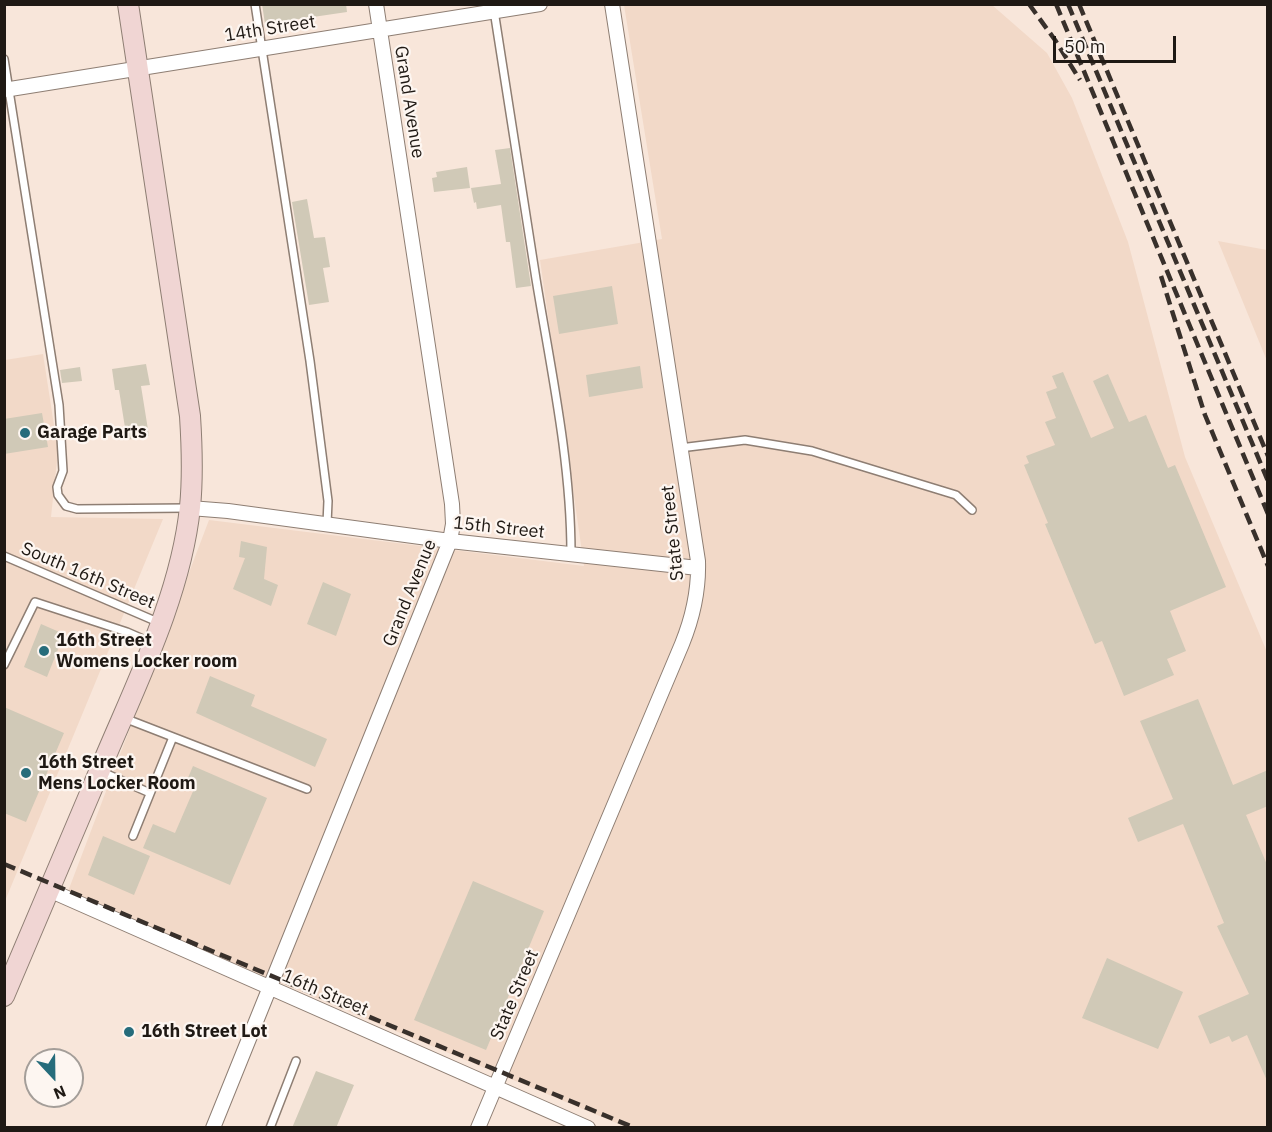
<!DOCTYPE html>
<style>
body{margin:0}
#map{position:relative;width:1272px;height:1132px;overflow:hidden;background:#f8e6da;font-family:"IBM Plex Sans",sans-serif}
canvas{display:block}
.frame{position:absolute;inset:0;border:6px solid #1f1914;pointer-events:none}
.north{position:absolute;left:24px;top:1048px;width:60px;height:60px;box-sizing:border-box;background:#fdf6f1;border:2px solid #a49e99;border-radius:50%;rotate:158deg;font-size:16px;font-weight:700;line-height:24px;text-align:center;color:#1f1914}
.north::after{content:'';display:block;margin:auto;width:21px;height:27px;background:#266c7b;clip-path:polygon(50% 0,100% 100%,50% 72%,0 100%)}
.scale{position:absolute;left:1053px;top:36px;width:123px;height:27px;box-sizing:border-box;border:3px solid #1f1914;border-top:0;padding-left:8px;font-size:18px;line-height:21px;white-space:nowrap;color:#1f1914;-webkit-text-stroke:4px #fdf6f1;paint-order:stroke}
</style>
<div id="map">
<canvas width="1272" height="1132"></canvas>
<div class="frame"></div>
<div class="north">N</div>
<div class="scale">50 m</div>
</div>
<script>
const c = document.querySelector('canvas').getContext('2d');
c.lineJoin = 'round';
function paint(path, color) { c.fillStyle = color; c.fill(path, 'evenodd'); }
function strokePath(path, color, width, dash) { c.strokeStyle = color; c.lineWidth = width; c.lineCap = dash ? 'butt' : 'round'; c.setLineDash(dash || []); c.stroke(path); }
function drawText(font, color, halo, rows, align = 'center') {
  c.font = font + ' "IBM Plex Sans",sans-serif'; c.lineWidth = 4.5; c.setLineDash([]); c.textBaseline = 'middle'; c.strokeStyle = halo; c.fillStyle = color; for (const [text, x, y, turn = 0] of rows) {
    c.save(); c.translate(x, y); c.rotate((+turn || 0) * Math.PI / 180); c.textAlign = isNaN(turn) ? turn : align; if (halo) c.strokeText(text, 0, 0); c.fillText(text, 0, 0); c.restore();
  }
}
const built = new Path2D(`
 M624,5H992L1047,53L1072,98L1128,242L1185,457L1267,652V1127H626L67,894L209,520L584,566L540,260L662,239Z
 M1218,241L1267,250V361Z
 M43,354L58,451L51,517L163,519L5,901V360Z`);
const building = new Path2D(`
 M262,4H346L347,12L265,24Z
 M510,148L531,286L516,288L510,242H506L501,205L477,209L476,202L474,203L471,188L501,184L495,150Z
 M467,167L470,188L434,192L432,178L437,177L436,172Z
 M307,199L314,238L325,237L330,267L323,268L329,302L309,305L292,202Z
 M612,286L618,324L559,334L553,296Z
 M146,364L150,385L141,386L149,436L127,440L119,390H115L112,369Z
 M640,366L643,388L589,397L586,375Z
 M80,367L82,381L62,383L60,370Z
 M1063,372L1091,438L1114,428L1093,381L1108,374L1129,422L1146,415L1168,468L1175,465L1226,587L1170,611L1186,651L1167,659L1174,675L1124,696L1102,641L1095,644L1045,524L1048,523L1024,465L1029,463L1026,456L1055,445L1045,422L1056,418L1046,392L1057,388L1052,376Z
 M42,413L48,447L4,454V419Z
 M241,541L267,547L264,579L278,585L271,606L233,589L245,558L239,557Z
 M323,582L351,594L336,636L307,624Z
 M41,624L64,634L47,677L24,667Z
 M210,676L255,695L251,706L327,739L315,767L196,713Z
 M1198,699L1233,785L1268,770V806L1246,815L1268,867V1083L1247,1035L1232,1042L1229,1036L1210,1044L1198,1016L1249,994L1217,926L1224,923L1183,824L1138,842L1128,818L1173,799L1140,721Z
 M4,707L64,733L26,822L4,813Z
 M193,766L267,798L230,885L143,848L153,824L175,833L194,789L185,785Z
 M103,836L150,856L134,895L88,875Z
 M473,881L544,911L486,1050L414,1020Z
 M1107,958L1183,992L1158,1049L1082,1018Z
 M316,1071L354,1085L336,1128H292Z`);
const service = new Path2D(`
 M255,4L310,361L328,501L327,524
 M493,4C508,96 521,188 536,279C551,370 571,462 571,554
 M4,59L59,405L63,471L57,487L58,495L66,506L77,509L187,508
 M680,448L745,440L812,451L956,495L972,510
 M4,556L160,623
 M4,665L35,602L127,632L152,643
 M124,718L307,789
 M100,771L150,793
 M133,836L173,737
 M270,1128L296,1061`);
const minor = new Path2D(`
 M4,90L540,4
 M190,508L228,511L450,541L698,568
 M49,890L588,1128
 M213,1128L450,541L453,524L452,504L376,4
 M478,1128L682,644C693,617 699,591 698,561L612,4`);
const secondary = new Path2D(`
 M4,996C37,919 69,842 102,765C136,684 181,595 190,507C193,477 192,447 190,416L128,4`);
const rail = new Path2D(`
 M1029,4L1055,40L1080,80
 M1056,4L1268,514
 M1068,4L1268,481
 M1079,4L1268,456
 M1161,276L1205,415L1268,566
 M4,864L635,1128`);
const markers = [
 [25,433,6,"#266c7b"],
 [44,651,6,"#266c7b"],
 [26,773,6,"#266c7b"],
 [129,1032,6,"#266c7b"]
];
const streetNames = [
 ["14th Street",270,29,-9],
 ["Grand Avenue",409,102,81],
 ["15th Street",499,528,6],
 ["State Street",673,533,-96],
 ["South 16th Street",88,576,23],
 ["Grand Avenue",410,593,-68],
 ["16th Street",325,993,23],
 ["State Street",515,995,-67]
];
const poiNames = [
 ["Garage Parts",37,433],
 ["16th Street",56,641],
 ["Womens Locker room",56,662],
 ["16th Street",38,763],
 ["Mens Locker Room",38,784],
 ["16th Street Lot",141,1032]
];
paint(built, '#f2d9c8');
paint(building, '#d0c9b7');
strokePath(service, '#8e7e73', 10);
strokePath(minor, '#8e7e73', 16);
strokePath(secondary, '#8e7e73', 22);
strokePath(service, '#fff', 7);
strokePath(minor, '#fff', 14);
strokePath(secondary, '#f0d5d3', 20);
strokePath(rail, '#38302b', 4.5, [12, 6]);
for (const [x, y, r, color] of markers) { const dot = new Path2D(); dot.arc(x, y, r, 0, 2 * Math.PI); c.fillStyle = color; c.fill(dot); strokePath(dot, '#fdf6f1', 2); }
drawText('18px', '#1f1914', '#fdf6f1', streetNames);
drawText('bold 18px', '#1f1914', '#fdf6f1', poiNames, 'left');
</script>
